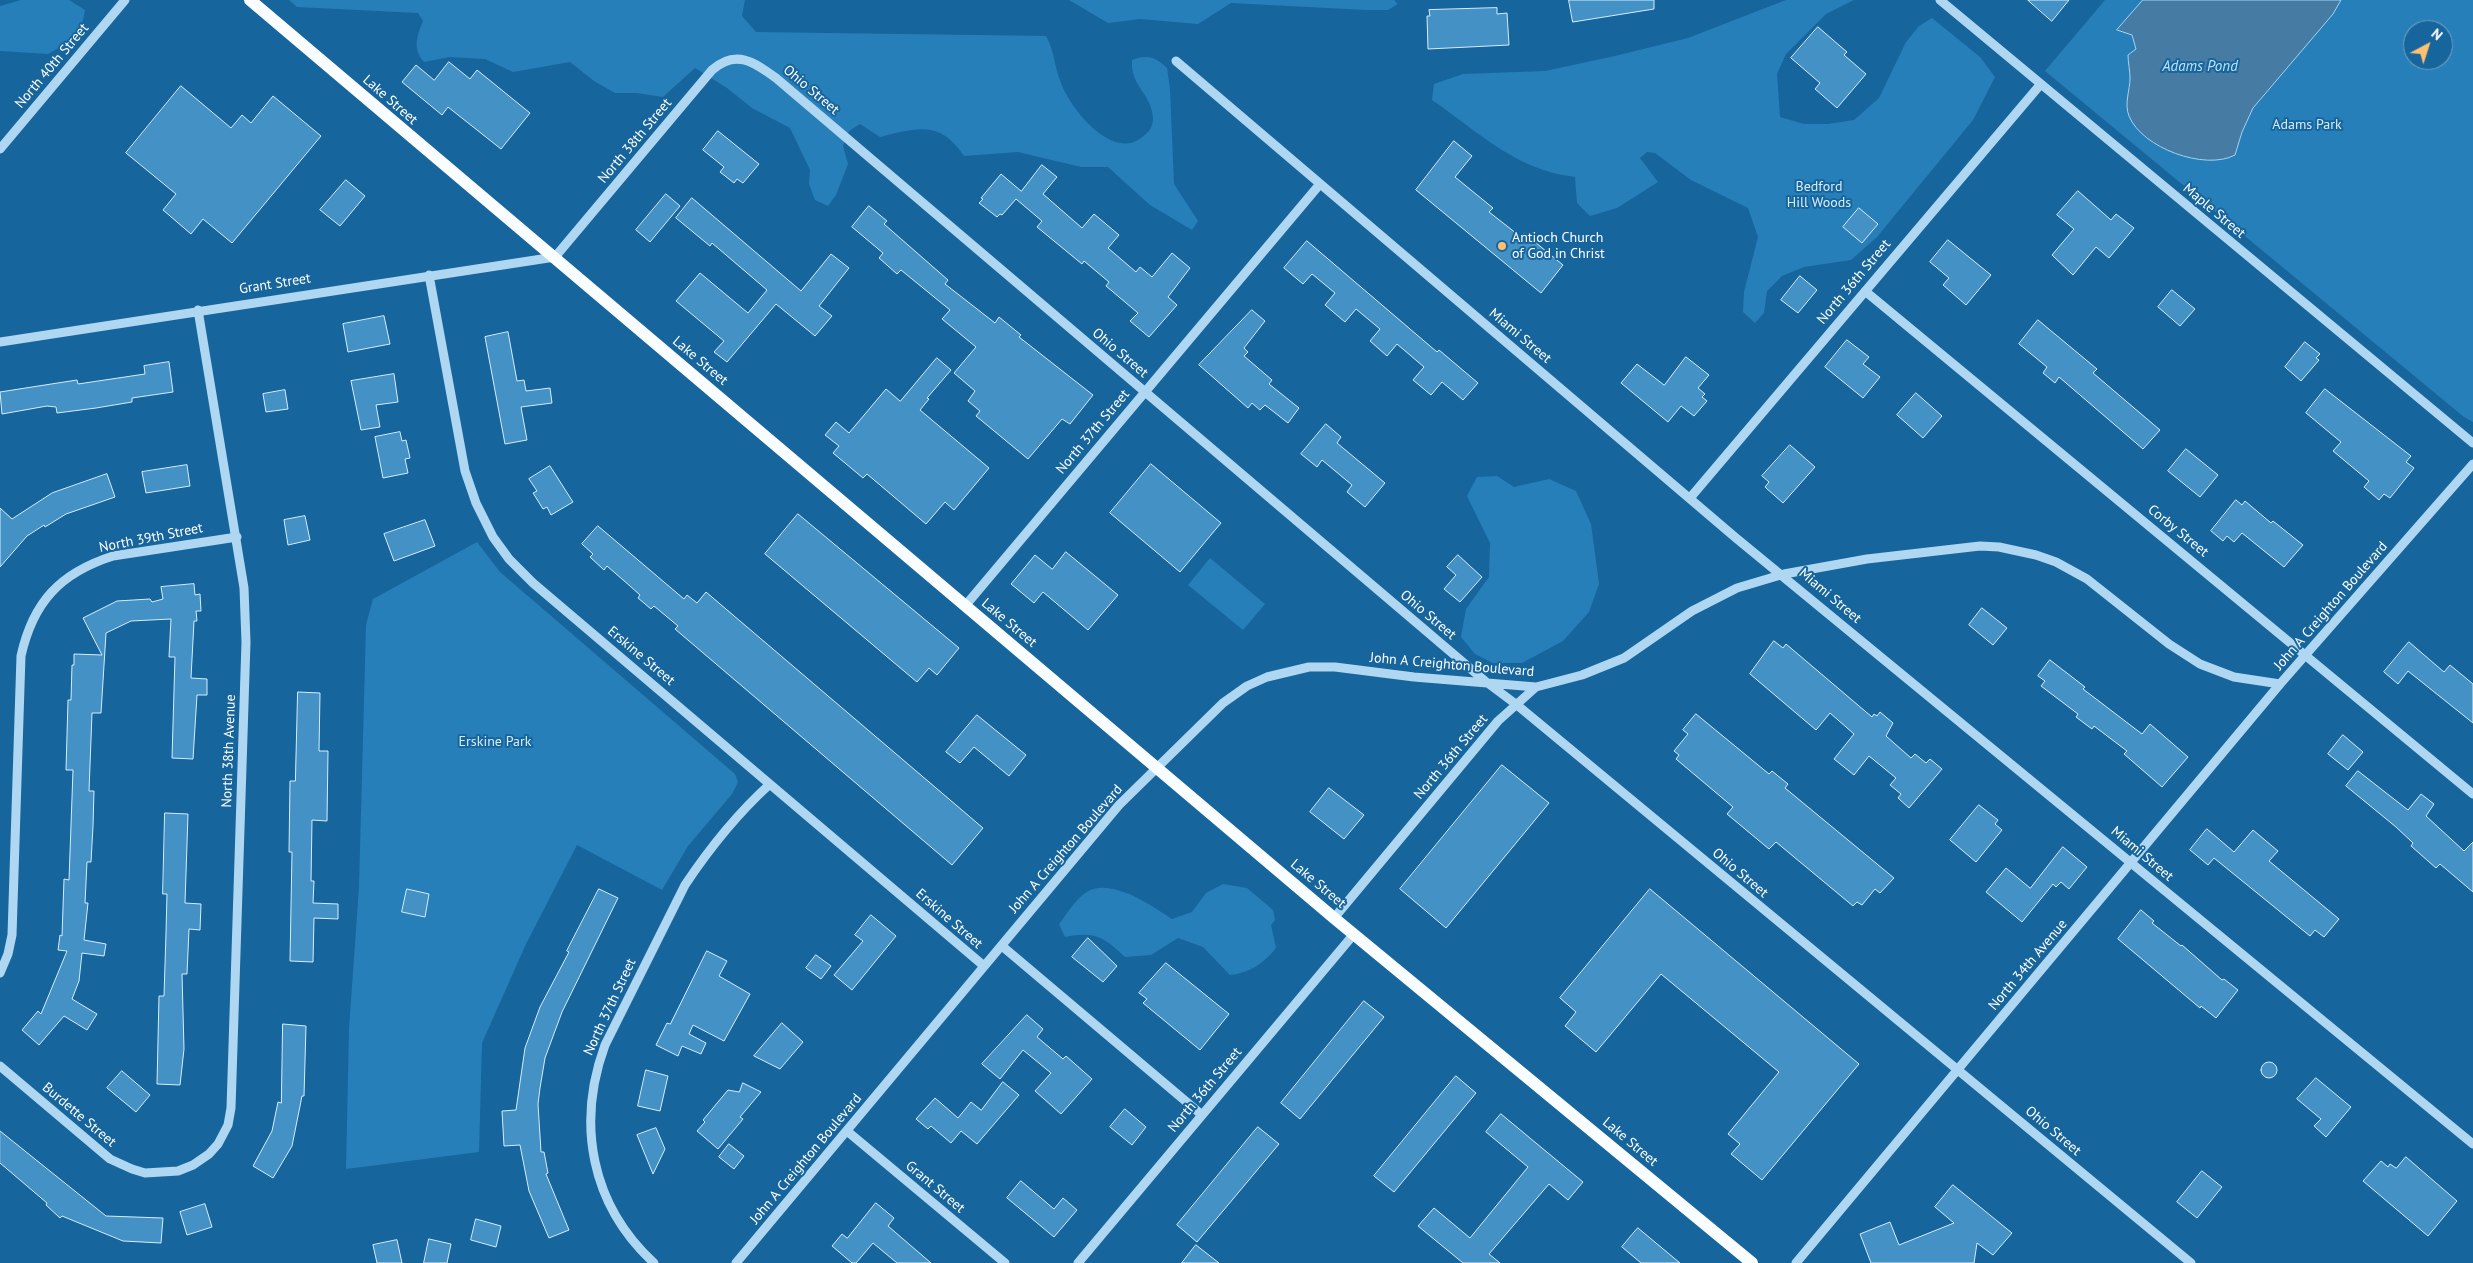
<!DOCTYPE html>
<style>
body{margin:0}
#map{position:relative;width:2473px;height:1263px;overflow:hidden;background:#17659d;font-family:"PT Sans",sans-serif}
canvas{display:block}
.north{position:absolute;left:2403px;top:20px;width:50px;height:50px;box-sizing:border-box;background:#17659d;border:1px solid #74a3c4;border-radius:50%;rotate:40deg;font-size:14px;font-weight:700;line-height:20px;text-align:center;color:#fff}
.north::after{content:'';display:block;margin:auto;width:18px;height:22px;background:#ffc070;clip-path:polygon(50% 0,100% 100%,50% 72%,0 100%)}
</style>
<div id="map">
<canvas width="2473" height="1263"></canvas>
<div class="north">N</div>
</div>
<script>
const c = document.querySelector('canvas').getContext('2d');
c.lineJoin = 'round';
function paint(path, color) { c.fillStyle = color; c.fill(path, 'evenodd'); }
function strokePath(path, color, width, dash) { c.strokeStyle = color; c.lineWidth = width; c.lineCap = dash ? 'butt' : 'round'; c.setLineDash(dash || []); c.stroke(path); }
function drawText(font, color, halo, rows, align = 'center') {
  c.font = font + ' "PT Sans",sans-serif'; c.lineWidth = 4; c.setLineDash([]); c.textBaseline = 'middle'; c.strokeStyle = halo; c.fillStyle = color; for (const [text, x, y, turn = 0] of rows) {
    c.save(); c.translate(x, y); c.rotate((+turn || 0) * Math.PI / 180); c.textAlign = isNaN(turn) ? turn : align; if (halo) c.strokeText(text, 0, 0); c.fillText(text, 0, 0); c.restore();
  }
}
const green = new Path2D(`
 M21,0H69L85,10L82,25L69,42L48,54L0,51V6Z
 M289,0H745L742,16L756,32L1046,36C1055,52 1054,66 1061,83C1070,108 1109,157 1138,140C1146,135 1153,129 1153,119C1152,93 1130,87 1132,60C1148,54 1155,57 1167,68L1170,89L1174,184L1198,221L1192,230L1150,205L1108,167H1081L1018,152L964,156C940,120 917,128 880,137L860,124L849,131L843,146L848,164L836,195L828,206L815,200L809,184L810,170L790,128L752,108L727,88L695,68L663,97L637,93H615L594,81L570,62L513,72L485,59L449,57L424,62C412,49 417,36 423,21L418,13L297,7Z
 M1069,0H1394L1398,4L1388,10H1366L1231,3L1198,24L1140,19L1108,23Z
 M1786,0H1854L1826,14L1786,54L1777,74L1780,117L1804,124H1828L1854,120L1879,98L1906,42L1919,26L1932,18L1980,57L1995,77L1973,120L1877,237L1851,260L1804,267L1782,276L1767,291L1764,313L1755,323L1743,312L1744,292L1758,237L1748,208L1691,180L1655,153L1647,152L1640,158L1658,182L1617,208L1590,216L1577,203L1575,177C1515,170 1479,132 1432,100L1434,84L1463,74L1545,71L1615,56L1688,38Z
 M2105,0H2473V422L2464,417L2045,71ZM2413,30H2443V60H2413Z
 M1497,476L1514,487L1549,479L1576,491L1591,524L1599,584L1589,612L1563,641L1522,663H1493L1475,654L1461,637L1466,609L1489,577L1490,543L1467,496L1477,477Z
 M477,542L500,572L735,774L738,782L732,794L688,846L662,890L577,845L526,944L482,1043L479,1152L346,1169L349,1029L359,887L366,625L373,599Z
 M1210,558L1265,604L1243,630L1188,585Z
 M1223,884L1247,888L1273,910L1275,920L1271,925L1276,948C1264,963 1250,973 1230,975L1203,947L1178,938L1151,955L1125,957C1104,937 1095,931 1065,937L1059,924C1067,914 1076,898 1087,892C1111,877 1152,906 1172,919L1192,912L1206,893Z`);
const water = new Path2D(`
 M2143,0H2341L2333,14L2253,108L2242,132L2235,155C2205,171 2142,148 2129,116C2124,104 2130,90 2130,78C2130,70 2128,63 2128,55L2136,49L2132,35L2117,30Z`);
const building = new Path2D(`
 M1569,0H1654V9L1573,22Z
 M2028,0H2069L2052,21Z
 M1497,8V14L1507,13L1509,45L1428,49L1427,16H1430L1429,10Z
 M1818,27L1847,52L1844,55L1866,74L1837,108L1815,89L1820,83L1791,58Z
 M449,62L470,79L477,70L530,113L501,149L448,107L442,115L402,82L416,65L434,80Z
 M181,86L231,128L242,115L251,123L273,96L321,136L232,243L203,219L191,234L163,210L176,194L126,153Z
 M718,131L759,164L743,183L737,179L734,183L720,172L724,167L703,150Z
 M1454,141L1472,156L1455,177L1493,208L1489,212L1521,237L1524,233L1563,265L1541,293L1416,190Z
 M1042,165L1057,177L1043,194L1082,228L1094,214L1119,235L1108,248L1136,272L1140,267L1152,277L1172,253L1190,268L1168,297L1177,305L1149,337L1130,321L1138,313L1106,286L1109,282L1084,261L1082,264L1037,227L1042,221L1016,199L1002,215L1000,214L997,217L979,203L983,199L981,198L1001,174L1021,191Z
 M346,180L365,196L340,226L320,210Z
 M2078,191L2111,220L2116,214L2134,228L2109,258L2096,247L2073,275L2052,255L2074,229L2057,215Z
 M666,194L680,206L650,242L636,230Z
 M692,198L801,291L831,254L849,268L819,306L832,316L815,336L776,304L727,362L714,352L724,341L676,301L700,273L748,313L767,290L712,243L710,246L676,218Z
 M869,206L887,221L884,224L948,280L945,284L995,323L999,317L1021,335L1019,337L1093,395L1070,424L1062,419L1028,459L976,416L980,411L968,401L975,391L954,373L976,347L942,319L950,310L901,270L897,274L879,258L883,253L852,227Z
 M1859,208L1878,224L1862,243L1843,227Z
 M1948,240L1991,275L1966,305L1943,285L1949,278L1930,262Z
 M1307,241L1437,352L1439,350L1478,383L1463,400L1442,382L1431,395L1413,380L1424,367L1397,344L1387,356L1370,341L1380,329L1356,309L1345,322L1325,305L1335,293L1312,274L1303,284L1284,268Z
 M1800,276L1817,290L1798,313L1781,300Z
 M2172,290L2195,309L2180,326L2158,307Z
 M1252,310L1265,321L1244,348L1248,352L1244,356L1272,380L1269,384L1299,408L1288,423L1265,405L1260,410L1252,403L1248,408L1199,365Z
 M384,316L390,344L348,352L343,324Z
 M2038,320L2097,369L2093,373L2160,430L2143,449L2059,377L2055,383L2043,373L2047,367L2019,344Z
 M508,332L517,381L524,380L526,391L550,388L552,403L521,407L527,440L505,444L485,337Z
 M1847,340L1869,357L1863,364L1880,377L1863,398L1825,367Z
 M2305,342L2320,354L2316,358L2319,360L2301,381L2285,367Z
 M1686,357L1709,375L1698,388L1705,394L1702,397L1707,401L1694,416L1681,406L1668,422L1621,383L1637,364L1664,385Z
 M937,358L951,370L927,398L929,399L920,410L989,468L954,510L945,502L926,524L867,474L863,478L833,453L839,446L825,435L836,422L849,433L886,389L900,401Z
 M169,362L173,392L132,398V402L96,408L57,413L56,407L47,406L2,414L0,392L77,380L78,384L145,374L144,366Z
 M394,374L398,402L376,405L380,427L361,430L351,381Z
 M2325,389L2411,456L2406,462L2414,468L2390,498L2384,494L2379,500L2364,487L2369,481L2333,451L2341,442L2306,413Z
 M285,390L288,409L266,412L263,394Z
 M1916,393L1942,416L1923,438L1897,415Z
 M1326,424L1341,437L1337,443L1385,483L1365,507L1347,492L1352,485L1322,460L1317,467L1301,454Z
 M400,432L402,441L406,440L410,458L405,459L408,473L383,478L375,437Z
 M1790,445L1815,467L1783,503L1765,487L1769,482L1762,476Z
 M2186,449L2218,475L2200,497L2168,471Z
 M1151,464L1221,523L1180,572L1110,513Z
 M187,465L190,486L146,493L142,472Z
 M550,466L573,502L551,515L547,507L543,509L533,493L537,491L529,479Z
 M107,474L115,497L66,514L45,527L44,525L27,536L0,567V508L12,519L52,493Z
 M2236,500L2242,505L2245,501L2271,523L2273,521L2303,545L2284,567L2242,533L2234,542L2227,536L2223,541L2211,531Z
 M798,514L959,648L937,675L929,668L917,682L765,554Z
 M305,516L310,540L288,545L284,520Z
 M425,520L435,546L394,561L384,534Z
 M598,526L684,599L687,595L697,603L706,592L983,828L952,865L675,629L678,626L654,606L651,609L638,598L640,595L630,586L607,566L604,570L590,557L593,554L582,544Z
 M1066,552L1118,595L1088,630L1043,592L1034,603L1011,584L1035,555L1052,569Z
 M1458,555L1482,577L1460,602L1444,589L1456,575L1447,567Z
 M194,584L195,595L200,594L201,611H196L197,621H194L191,678L207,679V695H197L193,759L172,758L175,657H169L171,619L131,621L106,633L101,713H92L89,791H94L93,826L91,862H87L85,903H88L84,940L106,944L104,956L82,953L79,981L72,999L97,1014L87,1030L64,1016L39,1045L22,1030L38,1011L41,1014L67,951L58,950L60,935L62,936L64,879L69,880L73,770H66L68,700H71L72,665H74V654L102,655L83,618L117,601L150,599L152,602L163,599L161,587Z
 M1982,608L2007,628L1993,645L1969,625Z
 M1774,641L1783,648L1786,644L1872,717L1874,714L1877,716L1880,712L1893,723L1886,736L1911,758L1915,754L1926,763L1930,759L1942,769L1909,808L1898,798L1901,794L1890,785L1896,778L1869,756L1854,775L1834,759L1854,734L1830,713L1816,730L1750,674Z
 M2409,642L2444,672L2450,665L2473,684V723L2408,671L2398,684L2384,672Z
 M2050,660L2085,687L2083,689L2142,734L2150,724L2188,757L2162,787L2124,754L2127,751L2094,726L2092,729L2076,717L2078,714L2041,686L2045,681L2038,676Z
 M298,692L320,693L319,751H328L327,821L312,820L311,881H314L313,903L338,904V919L314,918L313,962L290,961L292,852H289L290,781H295Z
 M1696,714L1769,774L1772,771L1788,784L1785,788L1894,878L1880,893L1875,889L1862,905L1857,902L1853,906L1776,842L1769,849L1727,814L1733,807L1676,759L1679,755L1674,751L1688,734L1683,730Z
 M977,715L1026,755L1009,776L974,747L960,763L946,752Z
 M2343,735L2363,752L2348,770L2328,754Z
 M1502,765L1549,803L1446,928L1400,889Z
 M2358,771L2408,810L2421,794L2434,804L2426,816L2464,851L2473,842V892L2440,864L2436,868L2411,846L2413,843L2396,827L2346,786Z
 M1329,788L1364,815L1344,839L1310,812Z
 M1979,805L1998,820L1995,824L2002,830L1976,862L1950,840Z
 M165,813L188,814L185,903L201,904L200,930L189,929L187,974H182L184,1049L180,1085L157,1084L159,996H164L166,933L167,894H163Z
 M2207,829L2234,852L2253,830L2278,851L2269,861L2339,919L2324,937L2315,930L2310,936L2214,858L2208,865L2190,850Z
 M2063,847L2087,867L2069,889L2061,882L2056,887L2053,884L2022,922L1986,892L2006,868L2030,888Z
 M407,889L429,894L425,917L402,912Z
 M599,889L618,898L562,1012L545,1058L540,1088L538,1104L541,1152H544L548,1173L546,1174L569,1230L549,1238L529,1191L520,1145L504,1146L502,1111L516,1110L525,1048L540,1007L569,952L567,951Z
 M1650,889L1859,1064L1762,1180L1731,1154L1740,1144L1728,1134L1779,1072L1661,974L1596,1052L1565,1026L1576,1012L1560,998Z
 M2141,910L2154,921L2152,923L2181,946L2182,945L2222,980L2224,979L2238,990L2216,1018L2201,1006L2200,1008L2118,939Z
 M871,915L896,936L852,990L834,975L863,941L855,935Z
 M1088,938L1117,966L1103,982L1072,957Z
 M707,951L727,961L719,976L750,994L724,1041L693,1025L689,1034L706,1043L701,1054L682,1046L678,1056L656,1045L667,1023L670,1024Z
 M816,955L831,966L821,979L806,968Z
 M1166,963L1229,1014L1200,1050L1143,1003L1147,999L1139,993Z
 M1364,1001L1384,1017L1300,1119L1281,1103Z
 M1027,1015L1043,1029L1037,1037L1063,1059L1066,1056L1092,1079L1061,1114L1035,1091L1051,1073L1023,1050L1000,1079L982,1064Z
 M782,1023L803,1042L780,1069L754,1056Z
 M283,1024L306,1026L304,1096H302L292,1146L273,1178L253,1166L272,1131L278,1102L281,1103Z
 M2261 1070a8 8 0 1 1 16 0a8 8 0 1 1-16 0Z
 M646,1070L668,1076L660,1111L638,1106Z
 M122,1071L150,1095L136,1112L107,1088Z
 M1456,1076L1476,1093L1394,1192L1374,1176Z
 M2316,1078L2351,1107L2326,1137L2314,1126L2321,1119L2297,1099Z
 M1003,1082L1019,1095L977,1144L961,1131L951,1143L931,1126L928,1129L916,1119L935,1098L958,1118L971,1102L981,1110Z
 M743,1083L761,1092L740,1117L743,1119L718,1149L697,1131L705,1122L703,1120L728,1090L739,1092Z
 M1125,1109L1146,1127L1132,1145L1110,1127Z
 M1501,1114L1583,1182L1568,1200L1549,1184L1489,1254L1500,1263H1463L1418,1226L1434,1208L1470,1238L1528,1167L1486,1132Z
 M1258,1127L1279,1144L1197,1242L1177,1225Z
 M656,1128L665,1149L653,1174L637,1135Z
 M0,1131L106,1216L163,1218L161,1243L123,1241L62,1216L60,1218L46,1205L47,1203L0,1163Z
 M729,1144L744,1156L734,1169L719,1157Z
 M2406,1157L2457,1201L2428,1236L2363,1181L2381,1161L2388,1167L2390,1164L2396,1168Z
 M2202,1171L2222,1187L2197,1218L2177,1202Z
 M1021,1181L1054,1209L1063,1198L1077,1210L1054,1237L1007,1198Z
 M1953,1185L2012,1233L1993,1255L1977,1243L1974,1263H1871L1860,1234L1890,1222L1899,1245L1954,1223L1935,1207Z
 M876,1203L894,1218L888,1226L931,1263H897L873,1243L856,1263H852L832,1246L842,1234L847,1238Z
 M205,1204L212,1227L187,1235L180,1212Z
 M476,1219L501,1226L496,1247L471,1240Z
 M1638,1228L1680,1263H1641L1622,1247Z
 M429,1239L451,1244L447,1263H424Z
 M397,1240L402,1263H377L373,1245Z
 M1196,1245L1219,1263H1182Z`);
const minor = new Path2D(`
 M1940,0L2473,443
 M1176,61L1736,538L2473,1144
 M0,149L125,0
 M429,275L465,471L476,503L493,537L509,559L533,583L984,966
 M1865,291L2473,794
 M0,342L555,257L712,70C736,49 754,62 776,78L1485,681L1517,705L2191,1263
 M1690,498L2040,85
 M965,606L1320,184
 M1334,918L1498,721L1536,687
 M1002,946L1202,1115
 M0,973L8,954L12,935L21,656C33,602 60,573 113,556L237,537
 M0,1066L110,1159L132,1169L145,1173L178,1171L193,1165L209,1154L218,1144L228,1125L231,1108L246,642L244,588L198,310
 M847,1131L1005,1263
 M654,1263C591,1205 576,1124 605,1045L685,885C709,849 738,813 770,784
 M736,1263L1119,805L1223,703L1247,686L1267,677L1309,667H1335L1414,677L1536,687L1582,675L1624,658L1692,611L1737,588L1784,574L1867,559L1980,546L1999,547L2036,555L2056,562L2087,579L2169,644L2200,664L2234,677L2280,684
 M1078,1263L1354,934
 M1796,1263L2280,684L2473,464`);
const major = new Path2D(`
 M250,0L1334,918L1752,1263`);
const markers = [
 [1502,246,5,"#ffc070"]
];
const streetNames = [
 ["North 40th Street",52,66,-50],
 ["Ohio Street",811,90,40],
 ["Lake Street",390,100,41],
 ["North 38th Street",635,141,-50],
 ["Maple Street",2214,211,40],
 ["North 36th Street",1854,282,-50],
 ["Grant Street",275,284,-9],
 ["Miami Street",1520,336,40],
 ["Ohio Street",1120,353,40],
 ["Lake Street",700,361,40],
 ["North 37th Street",1093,432,-50],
 ["Corby Street",2178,531,39],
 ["North 39th Street",151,538,-11],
 ["Miami Street",1830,596,40],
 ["John A Creighton Boulevard",2331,606,-49],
 ["Ohio Street",1428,615,40],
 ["Lake Street",1009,623,40],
 ["Erskine Street",641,656,40],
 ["John A Creighton Boulevard",1452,665,5],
 ["North 38th Avenue",229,751,-88],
 ["North 36th Street",1451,757,-50],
 ["John A Creighton Boulevard",1066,849,-49],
 ["Miami Street",2142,854,40],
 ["Ohio Street",1740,873,40],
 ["Lake Street",1318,884,40],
 ["Erskine Street",949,919,41],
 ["North 34th Avenue",2028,965,-50],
 ["North 37th Street",610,1007,-65],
 ["North 36th Street",1205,1090,-50],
 ["Burdette Street",79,1115,40],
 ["Ohio Street",2053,1131,40],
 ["Lake Street",1630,1142,40],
 ["John A Creighton Boulevard",806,1159,-50],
 ["Grant Street",935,1187,40]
];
const parkNames = [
 ["Adams Park",2307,125],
 ["Bedford",1819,187],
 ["Hill Woods",1819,203],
 ["Erskine Park",495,742]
];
const poiNames = [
 ["Antioch Church",1512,238],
 ["of God in Christ",1512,254]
];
const waterNames = [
 ["Adams Pond",2200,67]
];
paint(green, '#277fb9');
paint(water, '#467ca3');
strokePath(water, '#a1d4f5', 1);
paint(building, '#4491c5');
strokePath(building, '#d6edfc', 1);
strokePath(minor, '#afd7f2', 9);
strokePath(major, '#fafdff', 12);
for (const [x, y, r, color] of markers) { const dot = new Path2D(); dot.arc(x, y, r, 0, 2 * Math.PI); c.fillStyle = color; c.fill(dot); strokePath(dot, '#17659d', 2); }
drawText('14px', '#fff', '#17659d', streetNames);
drawText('14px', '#d6edfc', '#17659d', parkNames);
drawText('14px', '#fff', '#17659d', poiNames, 'left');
drawText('italic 15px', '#bee2f9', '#17659d', waterNames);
</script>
